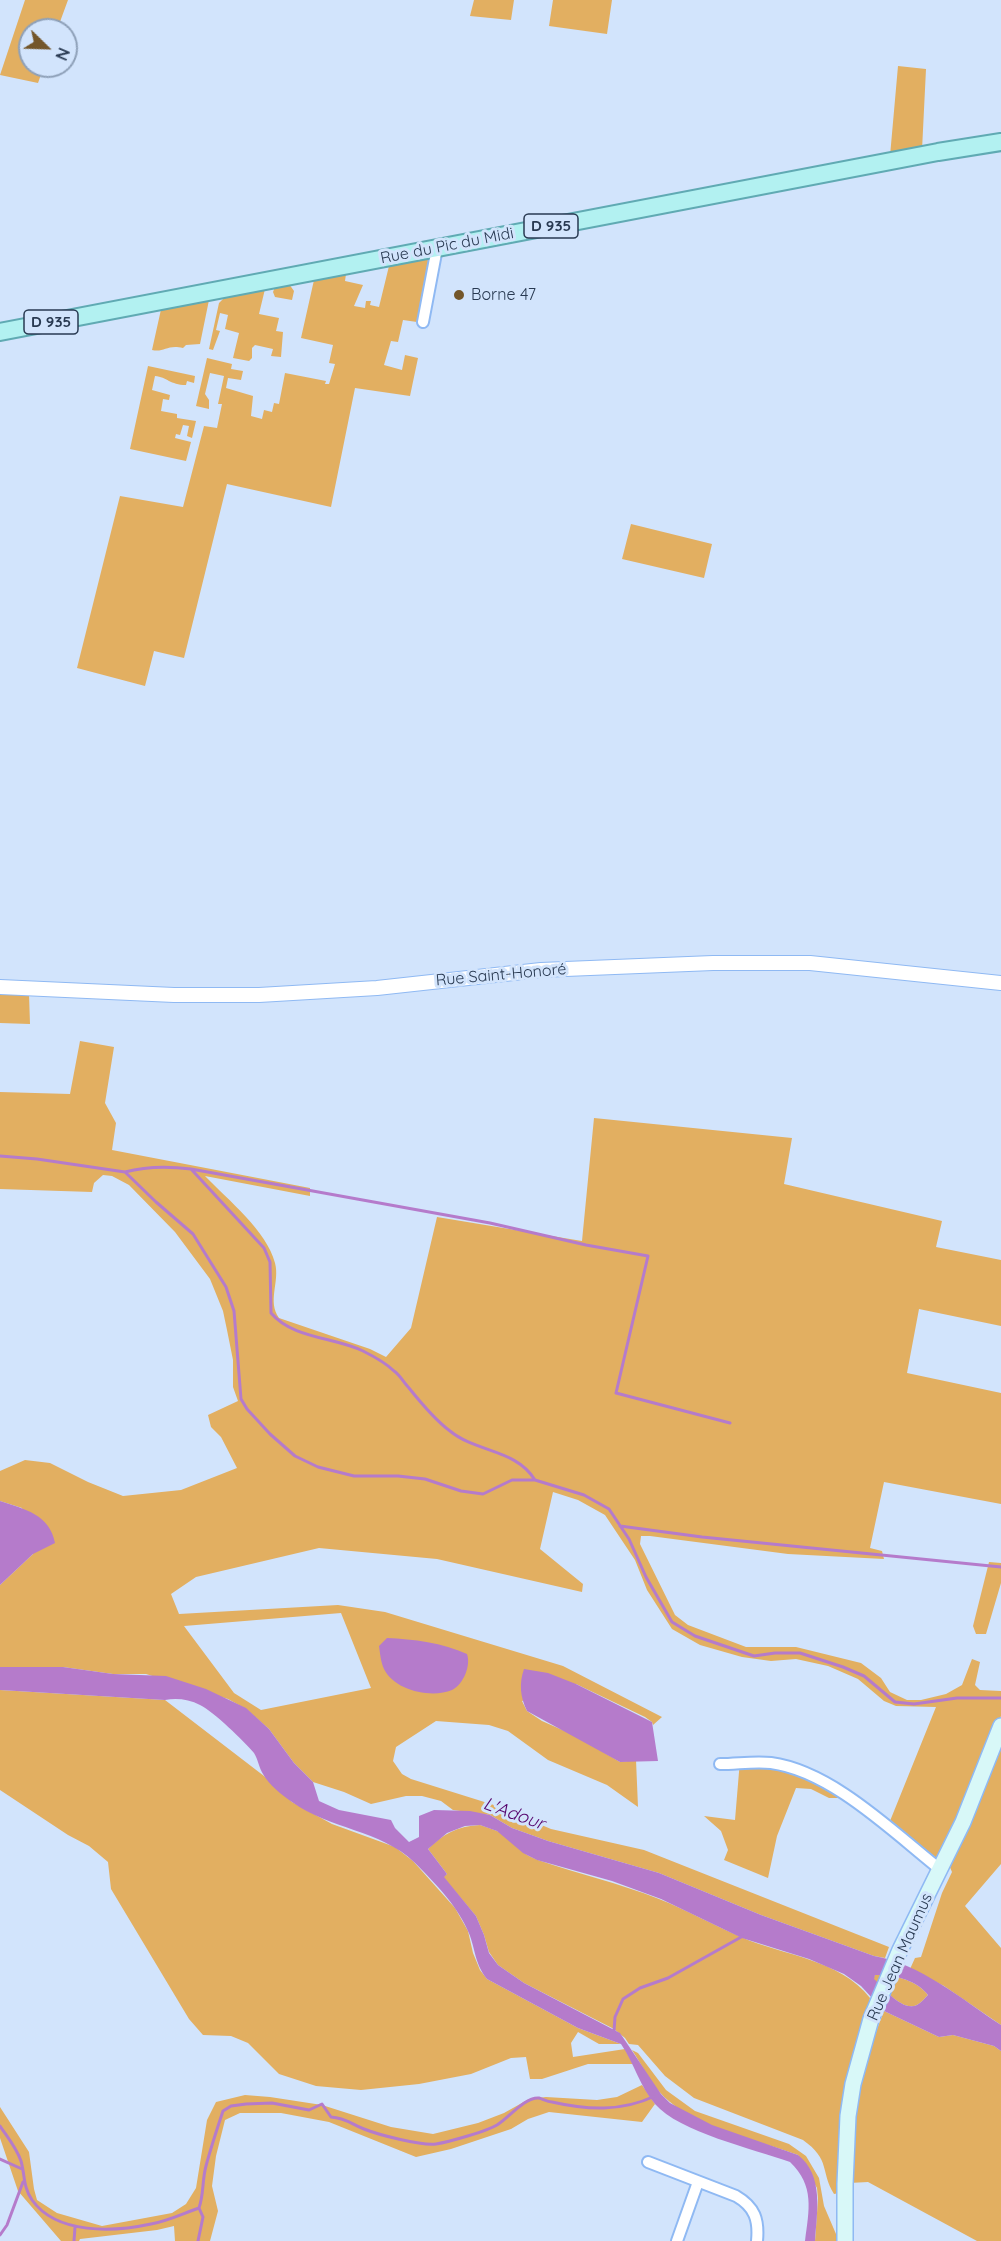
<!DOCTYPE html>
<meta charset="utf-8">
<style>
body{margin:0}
#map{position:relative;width:1001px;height:2241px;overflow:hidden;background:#d2e4fc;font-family:Quicksand,sans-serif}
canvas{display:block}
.north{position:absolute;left:18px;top:18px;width:60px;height:60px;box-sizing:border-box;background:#d2e4fc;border:2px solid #8ea0b8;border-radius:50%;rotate:113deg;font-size:16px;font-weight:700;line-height:24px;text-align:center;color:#283951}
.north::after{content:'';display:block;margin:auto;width:21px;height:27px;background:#73562a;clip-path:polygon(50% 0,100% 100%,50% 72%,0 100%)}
</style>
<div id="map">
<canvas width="1001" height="2241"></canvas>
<div class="north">N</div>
</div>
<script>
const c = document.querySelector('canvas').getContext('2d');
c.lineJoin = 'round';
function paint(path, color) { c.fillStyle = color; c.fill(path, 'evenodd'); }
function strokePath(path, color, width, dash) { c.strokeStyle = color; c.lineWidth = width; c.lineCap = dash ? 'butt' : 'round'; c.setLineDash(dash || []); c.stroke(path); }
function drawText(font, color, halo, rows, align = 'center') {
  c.font = font + ' Quicksand,sans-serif'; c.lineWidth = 6; c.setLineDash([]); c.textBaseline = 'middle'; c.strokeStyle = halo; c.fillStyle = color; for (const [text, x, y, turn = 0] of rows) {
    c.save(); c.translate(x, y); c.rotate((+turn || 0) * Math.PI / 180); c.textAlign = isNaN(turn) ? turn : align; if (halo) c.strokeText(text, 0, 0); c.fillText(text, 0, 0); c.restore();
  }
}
const green = new Path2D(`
 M25,0H68L57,30H30V66H44L38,83L0,75Z
 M474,0H514L511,20L470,16Z
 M553,0H612L607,34L549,26Z
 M898,66L926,69L922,150L890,156Z
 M430,258L417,322L403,320L398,342L391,341L384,365L402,370L405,355L418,358L410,396L355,388L331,507L227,484L184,658L154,651L145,686L77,668L120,496L183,507L204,426L217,428L222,404H218L224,376L210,373L205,394L209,400V409L196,406L207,358L232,364L231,369L243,371L241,380L228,378L226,388L253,396L251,416L262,419L264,410L272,412L274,403L279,404L285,373L326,381L325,384H329L335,364L329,363L333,345L301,338L314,280L346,274L345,281L363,285L354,306L365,308L366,301H371L370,305L379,307L389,266Z
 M289,284L294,291L292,300L275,297L273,292L275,287Z
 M265,289L259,314L279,318L276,331L283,332L281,357L271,356L273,349L255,345L252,348V358L249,361L233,358L239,333L225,329L228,315L220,313L216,330L220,331L213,350L209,349L219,303L226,296Z
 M209,300L200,344L186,345L183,348C167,344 164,353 152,350L162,305Z
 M148,366L195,376L194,383L187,381L186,385C170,385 167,377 155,376L152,390L170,395L169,400L163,399L161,411L177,414V418L196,421L192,438L187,436L189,426L183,425L180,435L176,434L175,438L191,442L186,461L130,449Z
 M631,524L712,544L704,578L622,559Z
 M0,991L29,994L30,1024L0,1023Z
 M80,1041L114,1047L105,1103L116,1123L112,1150L310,1188V1196L205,1176C228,1200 267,1231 275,1263C280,1282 267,1301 279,1318L370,1349L386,1357L411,1328L437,1217L582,1241L594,1118L792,1138L784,1184L942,1221L936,1247L1001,1260V1326L919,1309L907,1373L1001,1393V1504L884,1482L870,1548L882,1551L884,1559L788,1554L650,1536H641L640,1544L675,1615L688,1625L746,1647H796L861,1663L881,1678L890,1692L907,1700H921L946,1694L962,1685L972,1659L980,1662L975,1685L980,1690L1001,1691V1716L951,1839L939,1862L890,1821L936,1707L896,1706L884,1701L858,1679L828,1666L796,1659L771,1661L742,1657L700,1645L672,1629L647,1590L635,1560L605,1515L578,1500L553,1492L540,1549L583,1584L582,1592L437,1559L319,1548L196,1577L171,1594L179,1614L338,1605L385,1612L563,1666L662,1717L653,1725L652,1722L645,1717L576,1684L522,1701L527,1711L542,1721L576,1736L620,1762L636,1760L638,1807L607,1785L548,1760L508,1731L489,1725L436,1721L396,1747L393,1761L402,1774L411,1779L494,1805L551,1829L644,1850L889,1947L885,1958L874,1956L761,1915L659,1873L548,1841L512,1828L490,1815L453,1810L441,1801L422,1796H406L371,1804L344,1792L313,1782L294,1763L269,1729L246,1709L228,1699L146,1674H113L63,1667H0V1585L33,1554L22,1508L0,1501V1471L25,1460L50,1463L88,1482L123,1496L181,1490L237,1468L221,1437L211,1427L208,1415L238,1401L233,1387V1360L227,1330L223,1311L210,1279L175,1232L129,1185L112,1176L103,1175L94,1183L92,1192L0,1189V1092L70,1094ZM341,1613L371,1688L261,1710L234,1693L184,1626Z
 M989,1562L1001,1563V1583L986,1634H976L973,1626Z
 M0,1690L165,1700L264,1776L292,1802L332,1824L395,1847L413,1861L455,1908L468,1931L473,1953L480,1970L487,1979L578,2028L621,2044H599L578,2032L571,2043L573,2057L625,2049L633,2064H588L542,2079H530L526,2057L511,2058L471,2074L419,2084L361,2090L316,2086L279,2074L248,2043L231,2036L203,2035L189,2019L111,1889L108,1862L89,1846L68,1835L0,1790Z
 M1001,1734V1864L965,1906L1001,1948V2025L944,1986L910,1969L915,1958L921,1957L942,1893L952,1872L949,1865Z
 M758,1758L844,1790L838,1798H829L811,1789L796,1788L777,1836L768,1878L724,1860L728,1850L721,1831L704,1816L735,1820L740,1760Z
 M480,1825C486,1827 492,1829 497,1831C513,1839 518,1853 538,1860C578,1874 619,1883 659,1899C687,1910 713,1925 741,1937C784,1956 840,1959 870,1998L839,2193L834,2194C820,2171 831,2160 803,2140L694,2098L665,2076L638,2045L629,2044L625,2038L614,2029L524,1983L498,1965L489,1952L484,1935L476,1916L443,1877L447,1874L428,1849C443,1834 458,1826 480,1825Z
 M875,1975C893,1974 917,1980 928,1995C925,1998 921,2003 917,2005C902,2012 884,1988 873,1979Z
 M884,2011L939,2037L953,2035L994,2046L1001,2051V2241H977L868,2182L849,2183L857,2091L869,2050Z
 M632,2050L638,2053L666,2090L695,2111L789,2144L806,2156L819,2178L824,2206L839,2241H815L818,2199L817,2188L798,2155C757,2140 703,2129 670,2102C654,2090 643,2067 632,2050Z
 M642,2085L655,2104L642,2122L549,2112L528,2119L511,2129L451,2149L416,2157L329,2122L281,2113H240L225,2120L216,2156L212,2186L218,2211L210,2241H175L174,2226L157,2230L80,2239L79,2241H61L18,2191L0,2138V2107L29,2152L34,2189L37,2200L57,2213L102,2226L172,2213L186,2204L196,2188L207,2120L216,2102L245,2095L270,2097L322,2105L391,2127L433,2134L478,2123L504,2113L529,2099L546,2097L597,2100L617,2097Z`);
const water = new Path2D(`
 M0,1501C25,1509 50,1515 55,1543L33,1554L0,1585Z
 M387,1638C413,1639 443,1643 467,1654C471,1665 464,1684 452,1690C431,1699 394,1690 384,1669C381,1663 380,1653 379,1646Z
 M0,1667H63L113,1674L166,1676L206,1689L246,1708L269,1729L294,1763L313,1782L319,1801L339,1810L391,1820L395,1828L409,1842L419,1837V1816L434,1810L470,1811L490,1815L512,1828L548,1841L659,1873L761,1915L874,1956C919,1963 963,2000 1001,2025V2051L994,2046L953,2035L939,2037L884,2011L861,1986L844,1974L809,1959L742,1938L661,1899L612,1881L537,1860L523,1853L497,1831L480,1825L465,1826L447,1833L428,1849L447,1874L444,1877L476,1916L484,1935L489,1953L498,1965L524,1983L620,2033L661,2094L670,2103L712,2125L798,2155C824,2175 817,2212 815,2241H805C809,2210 815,2186 790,2162C754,2149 679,2132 655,2104C640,2087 634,2063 621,2044L578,2028L487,1979C473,1961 476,1947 467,1929C456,1904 433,1881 414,1862C381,1830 329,1829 292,1802C283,1796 268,1784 263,1774C259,1768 258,1759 254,1753C244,1741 214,1712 200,1705C189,1699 176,1698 165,1700L0,1690ZM875,1975C893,1974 917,1980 928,1995C925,1998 921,2003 917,2005C902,2012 884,1988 874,1979Z
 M524,1669L548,1673L576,1684L652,1722L658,1761L620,1762L527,1711C520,1697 519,1683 524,1669Z`);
const stream = new Path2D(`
 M0,1156L37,1159L125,1172L156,1202L193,1234L226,1287L234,1311L241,1399L247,1409L270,1434L295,1456L318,1467L354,1476H398L425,1479L461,1491L483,1494L512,1480H535L584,1495L609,1509L629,1539L646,1577L672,1622L695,1636L754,1656L775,1653H800L843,1667L864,1676L895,1702L914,1704L957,1698H1001
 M191,1169L490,1223L586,1245L648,1256L616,1393L730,1423
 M125,1172C147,1166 168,1166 191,1169L264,1248L270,1262L271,1313C293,1339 335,1337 363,1351C373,1356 386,1363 394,1371C400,1375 404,1383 409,1388C421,1403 435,1420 450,1431C477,1453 516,1449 535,1480
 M620,1526L702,1537L1001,1567
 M614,2031L615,2017L623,1999L640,1988L668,1978L743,1936
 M0,2126C8,2138 16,2147 21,2161C25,2175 23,2187 32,2200C57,2235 114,2232 151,2224C168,2221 184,2213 199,2208C204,2194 202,2180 206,2166C211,2147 217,2129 223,2111L231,2106L246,2104L272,2103L309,2110L322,2104L331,2117C346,2118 351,2124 364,2129C379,2135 422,2146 436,2144C449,2142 487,2131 497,2125C509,2118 524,2097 539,2098C543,2099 547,2102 552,2102C587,2110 621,2112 655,2096
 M0,2159L22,2169
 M0,2235L7,2225L23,2182
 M74,2241L75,2227
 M198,2241L203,2217L199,2208`);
const minor = new Path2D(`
 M423,322L437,248
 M720,1764C737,1764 755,1761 771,1763C832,1771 894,1833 941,1870
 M648,2162L736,2196C755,2207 759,2220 757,2241
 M677,2241L698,2182`);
const tertiary = new Path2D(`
 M0,987L174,995H259L377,988L541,970L713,963H810L1001,983`);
const secondary = new Path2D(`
 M845,2241V2184L848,2116L853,2084L871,2019L900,1950L963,1822L1001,1726`);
const primary = new Path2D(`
 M0,332L938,152L1001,142`);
const markers = [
 [459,295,6,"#73562a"]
];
const shields = [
 [551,226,54],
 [51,322,54]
];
const shieldNames = [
 ["D 935",551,226],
 ["D 935",51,322]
];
const streetNames = [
 ["Rue du Pic du Midi",447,246,-11],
 ["Rue Saint-Honoré",501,975,-5],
 ["Rue Jean Maumus",900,1957,-66]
];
const poiNames = [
 ["Borne 47",471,295]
];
const waterNames = [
 ["L'Adour",514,1814,20]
];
paint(green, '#e2af61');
paint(water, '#b57bcb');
strokePath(stream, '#b57bcb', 3);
strokePath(minor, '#8fb9f3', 14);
strokePath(tertiary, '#8fb9f3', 16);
strokePath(secondary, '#8fb9f3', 18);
strokePath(primary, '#60aab3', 20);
strokePath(minor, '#fff', 10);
strokePath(tertiary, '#fff', 14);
strokePath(secondary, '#d8f8f8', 15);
strokePath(primary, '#b2f1f1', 16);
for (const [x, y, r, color] of markers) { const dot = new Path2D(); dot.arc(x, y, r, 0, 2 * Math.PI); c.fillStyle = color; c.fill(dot); strokePath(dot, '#d2e4fc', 2); }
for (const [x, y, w] of shields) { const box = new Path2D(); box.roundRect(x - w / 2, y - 12, w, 24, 4.5); c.fillStyle = '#d2e4fc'; c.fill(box); strokePath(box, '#283951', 1.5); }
drawText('bold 15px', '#283951', null, shieldNames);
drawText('16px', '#283951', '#d2e4fc', streetNames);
drawText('16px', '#283951', '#d2e4fc', poiNames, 'left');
drawText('italic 18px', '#55036c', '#d2e4fc', waterNames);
</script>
